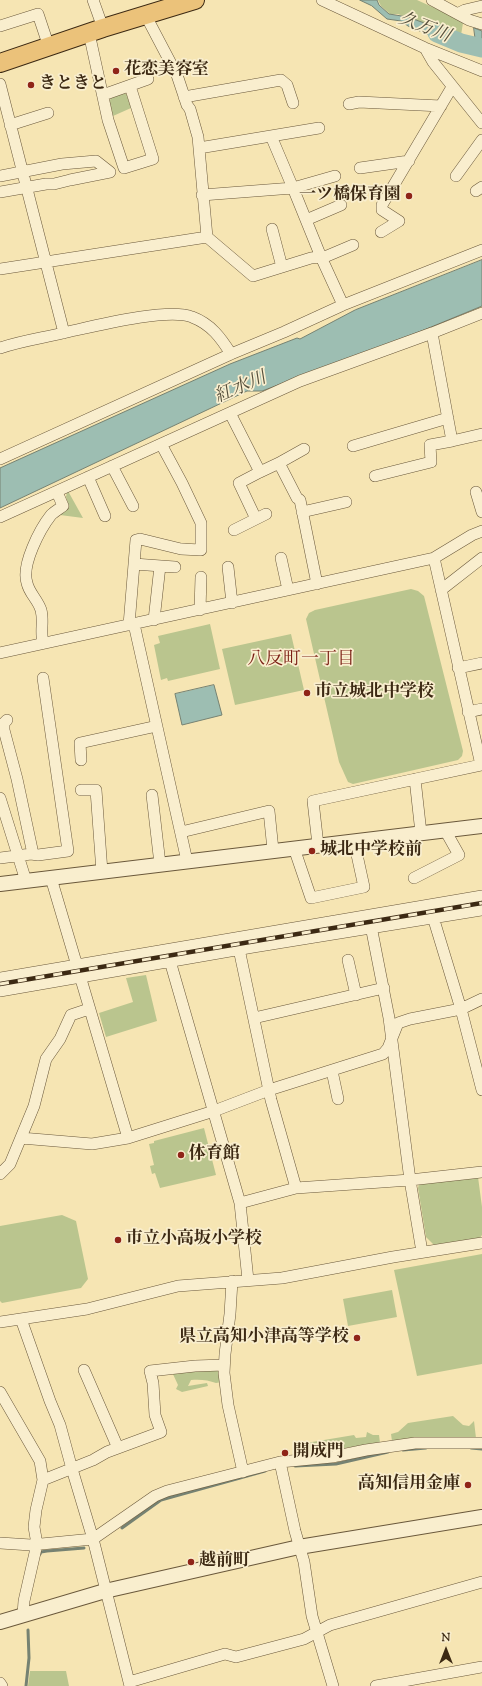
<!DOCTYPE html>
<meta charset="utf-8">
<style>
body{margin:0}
#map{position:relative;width:482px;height:1686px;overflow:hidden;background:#f6e5b3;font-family:"Sorts Mill Goudy",serif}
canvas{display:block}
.north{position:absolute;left:426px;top:1630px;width:40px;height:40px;-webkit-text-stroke:3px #f9eece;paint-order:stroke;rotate:0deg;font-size:11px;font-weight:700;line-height:16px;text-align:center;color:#3c2913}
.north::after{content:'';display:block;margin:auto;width:14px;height:18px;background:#3c2913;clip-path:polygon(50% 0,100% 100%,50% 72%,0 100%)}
</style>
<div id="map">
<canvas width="482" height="1686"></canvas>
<div class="north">N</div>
</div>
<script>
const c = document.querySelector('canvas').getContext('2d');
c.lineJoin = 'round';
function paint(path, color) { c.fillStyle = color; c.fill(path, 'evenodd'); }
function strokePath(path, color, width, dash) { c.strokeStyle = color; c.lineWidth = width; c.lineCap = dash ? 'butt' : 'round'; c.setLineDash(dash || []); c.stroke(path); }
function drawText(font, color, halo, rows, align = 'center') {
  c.font = font + ' "Sorts Mill Goudy","Noto Serif JP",serif'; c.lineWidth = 3.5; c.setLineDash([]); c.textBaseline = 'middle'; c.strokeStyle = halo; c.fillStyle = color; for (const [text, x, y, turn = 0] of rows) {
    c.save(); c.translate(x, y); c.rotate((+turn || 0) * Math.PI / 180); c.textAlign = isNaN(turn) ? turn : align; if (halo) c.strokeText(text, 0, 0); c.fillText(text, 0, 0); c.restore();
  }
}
const green = new Path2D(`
 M378,0H417L452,16L463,23L461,35L456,36L398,14H390L381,6Z
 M123,92L127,95L131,108L113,116L109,102L112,96Z
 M68,491L83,518L60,515L69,507L66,497L67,492Z
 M411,589L418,591L424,596L463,751L462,756L458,760L353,784L348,782L339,762L306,619L309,613L315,610Z
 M210,624L220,669L168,681L167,678L161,680L154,645L160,643L158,636Z
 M291,634L304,690L235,705L222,649Z
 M146,975L157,1021L106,1037L99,1013L133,1002L126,978Z
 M204,1128L216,1175L160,1188L155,1173L152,1174L150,1166L154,1165L149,1144L154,1143V1141Z
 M478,1177L482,1207V1235L480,1238L434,1245L426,1237L418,1188L419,1184Z
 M62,1215L76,1221L88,1279L81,1288L2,1303L0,1301V1226Z
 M482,1254V1364L417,1376L394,1270Z
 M392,1290L397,1317L348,1326L343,1299Z
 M222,1367V1382L216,1383C209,1380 199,1379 191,1380L188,1386L207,1383L208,1386L182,1392L176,1389L178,1385L172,1372Z
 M453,1416L463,1425L469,1426L474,1421L476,1438L443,1437L392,1441L391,1434L398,1432L408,1423Z
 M367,1432L373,1435H379L380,1443L296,1455L294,1445L354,1435L356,1438L366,1437Z
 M30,1671H66L69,1686H28Z`);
const water = new Path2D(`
 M360,0H377L379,5L389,14L408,17L462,37L460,48L408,26L401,21L387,19L372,6Z
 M474,28L482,31V54L471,51L475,40Z
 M482,260V306L419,332L262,391H247L0,508V468L230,364L297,338L300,339L355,310Z
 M214,685L222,715L182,725L175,694Z`);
const stream = new Path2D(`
 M471,1448L482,1449
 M403,1450L426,1448
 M295,1466L336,1464L388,1452
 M122,1528L161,1500L265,1471
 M40,1554L41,1552L47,1551L84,1548
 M26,1686L29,1658L28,1630`);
const river = new Path2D(`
 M437,33L461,43L482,48`);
const minor = new Path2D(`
 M93,0L103,28
 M322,0L425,48L482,71
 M432,0L469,20L482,24
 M459,13L465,10L482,6
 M146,16L177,75L187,105L190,109L198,137L207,237L253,276L311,258L327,256L353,245
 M0,26L38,14L49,47
 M89,33L108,120L124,168L153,159L130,86
 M425,48L433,62L482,123
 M0,84L64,333
 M103,95L148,79
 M184,97L281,80L287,85L293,103
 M349,104L359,102L441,106
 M10,125L48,113
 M271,136L293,188L335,176
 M199,148L319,128
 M360,168L409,161
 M0,176L62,164L96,161L110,172L70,180L54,184H46L0,192
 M456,176L482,140
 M476,191L482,187
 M202,195L293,188L321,257L343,305
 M306,220L341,205
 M272,229L282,267
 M381,232L399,221L382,210V205L452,87
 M0,269L207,237
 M432,333L452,441L482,434
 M0,348C20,341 42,338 63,333C91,327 167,307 192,317C211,324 221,338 231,354
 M230,413L260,472L279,463L297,498L300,500L317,584
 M353,446L448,418
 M0,459L231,354L284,332L343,305L482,250
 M279,463L304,449
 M112,466L133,506
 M375,476L431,462L430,445L452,441
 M88,477L105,516
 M476,492L482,512
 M302,512L346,502
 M0,517L300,381L432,333L482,313
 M256,519L266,514
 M234,530L256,519L239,483L260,472
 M281,558L288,590
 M134,564L175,567
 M228,567L232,603
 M441,590L482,558
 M200,610L201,577
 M154,620L160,566
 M134,624L187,861
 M129,625L136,540L140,539L181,549L201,550V523L182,483L161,444
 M43,643C40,632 44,621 41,610C38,600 29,593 27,583C21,565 40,529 51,515C54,512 59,509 63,506L57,492
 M0,653L434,558L472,535L482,531
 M458,668L482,663
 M468,712L482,709
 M7,720L4,723V730L17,779L33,854
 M81,760L80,743L157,726
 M415,779L421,833
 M81,790H96L102,872
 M152,795L160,864
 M0,798L26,881
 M181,832L269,811L273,850
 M318,845L313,801L481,765L434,558
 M294,848L311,898L364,887L354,841
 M0,858L31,854L38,855L68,851L43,678
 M51,878L128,1138
 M414,878L459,855L445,830
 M433,917L461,1009L482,1090
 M370,921L389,1018L410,1180L422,1252
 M239,949L271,1100L296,1188
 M348,960L356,995
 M170,961L240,1203L248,1280
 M0,978L482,896
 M0,991L253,947L482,910
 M254,1018L384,988
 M332,1071L338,1099
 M21,1138L92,1144L128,1138L214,1111L269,1090L383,1054L388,1048L398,1023L410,1019L461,1009L482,999
 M0,1174L10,1164L34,1106L46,1059L60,1039L71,1015L89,1009
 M240,1203L296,1188L410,1180L482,1172
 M232,1281L230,1314L225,1354L224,1373L228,1405L243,1472
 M21,1319L50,1401L60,1425L72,1469L93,1539L130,1686
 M0,1322L87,1309L178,1286L282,1278L393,1257L482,1243
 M84,1370L118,1448
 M0,1392L40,1461L43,1480L36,1510L34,1527L37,1544L24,1601L23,1615
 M280,1462L295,1531L304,1562L312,1616L333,1686
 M43,1480L93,1460L107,1452L161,1432L155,1415L153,1383L150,1371L195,1366L224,1365
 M0,1543L31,1545L93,1539L155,1496L167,1491L280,1462L332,1457L366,1450L415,1443H482
 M129,1682L225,1654L236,1657L304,1639L330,1625L482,1582
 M0,1683L2,1686
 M376,1686L482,1667`);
const tertiary = new Path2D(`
 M0,884L482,826
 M0,1622L105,1591L299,1547L482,1517`);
const primary = new Path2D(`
 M0,63L103,28L195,0`);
const rail = new Path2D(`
 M0,984L482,903`);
const markers = [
 [116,71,4,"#8f2418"],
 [31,85,4,"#8f2418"],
 [409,196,4,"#8f2418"],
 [307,693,4,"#8f2418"],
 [312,851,4,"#8f2418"],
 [181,1155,4,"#8f2418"],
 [118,1240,4,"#8f2418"],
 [357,1338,4,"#8f2418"],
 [285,1453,4,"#8f2418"],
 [468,1485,4,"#8f2418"],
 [191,1562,4,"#8f2418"]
];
const poiNames = [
 ["花恋美容室",124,71],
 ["きときと",39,85],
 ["一ツ橋保育園",401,196,"right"],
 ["市立城北中学校",315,693],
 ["城北中学校前",320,851],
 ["体育館",189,1155],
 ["市立小高坂小学校",126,1240],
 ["県立高知小津高等学校",349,1338,"right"],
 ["開成門",293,1453],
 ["高知信用金庫",460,1485,"right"],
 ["越前町",199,1562]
];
const waterNames = [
 ["久万川",424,29,21],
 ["紅水川",241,389,-23]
];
const neighbourhoodNames = [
 ["八反町一丁目",301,661]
];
paint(green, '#bac58e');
paint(water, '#9dbeb2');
strokePath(water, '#768272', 1);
strokePath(stream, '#768272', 3);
strokePath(river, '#9dbeb2', 19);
strokePath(minor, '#6a583b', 12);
strokePath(tertiary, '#6a583b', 16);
strokePath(primary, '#3c2913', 20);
strokePath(minor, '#f9eece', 11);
strokePath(tertiary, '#f9eece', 14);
strokePath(primary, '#ebc27a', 18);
strokePath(rail, '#3c2913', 4.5);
strokePath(rail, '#f9eece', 3, [9]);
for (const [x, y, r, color] of markers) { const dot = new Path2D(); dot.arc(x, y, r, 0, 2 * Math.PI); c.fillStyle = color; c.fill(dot); strokePath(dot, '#f9eece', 1.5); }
drawText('bold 17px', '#3c2913', '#f9eece', poiNames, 'left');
drawText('italic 18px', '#544e3b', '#f9eece', waterNames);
drawText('18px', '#7a1f14', '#f9eece', neighbourhoodNames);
</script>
